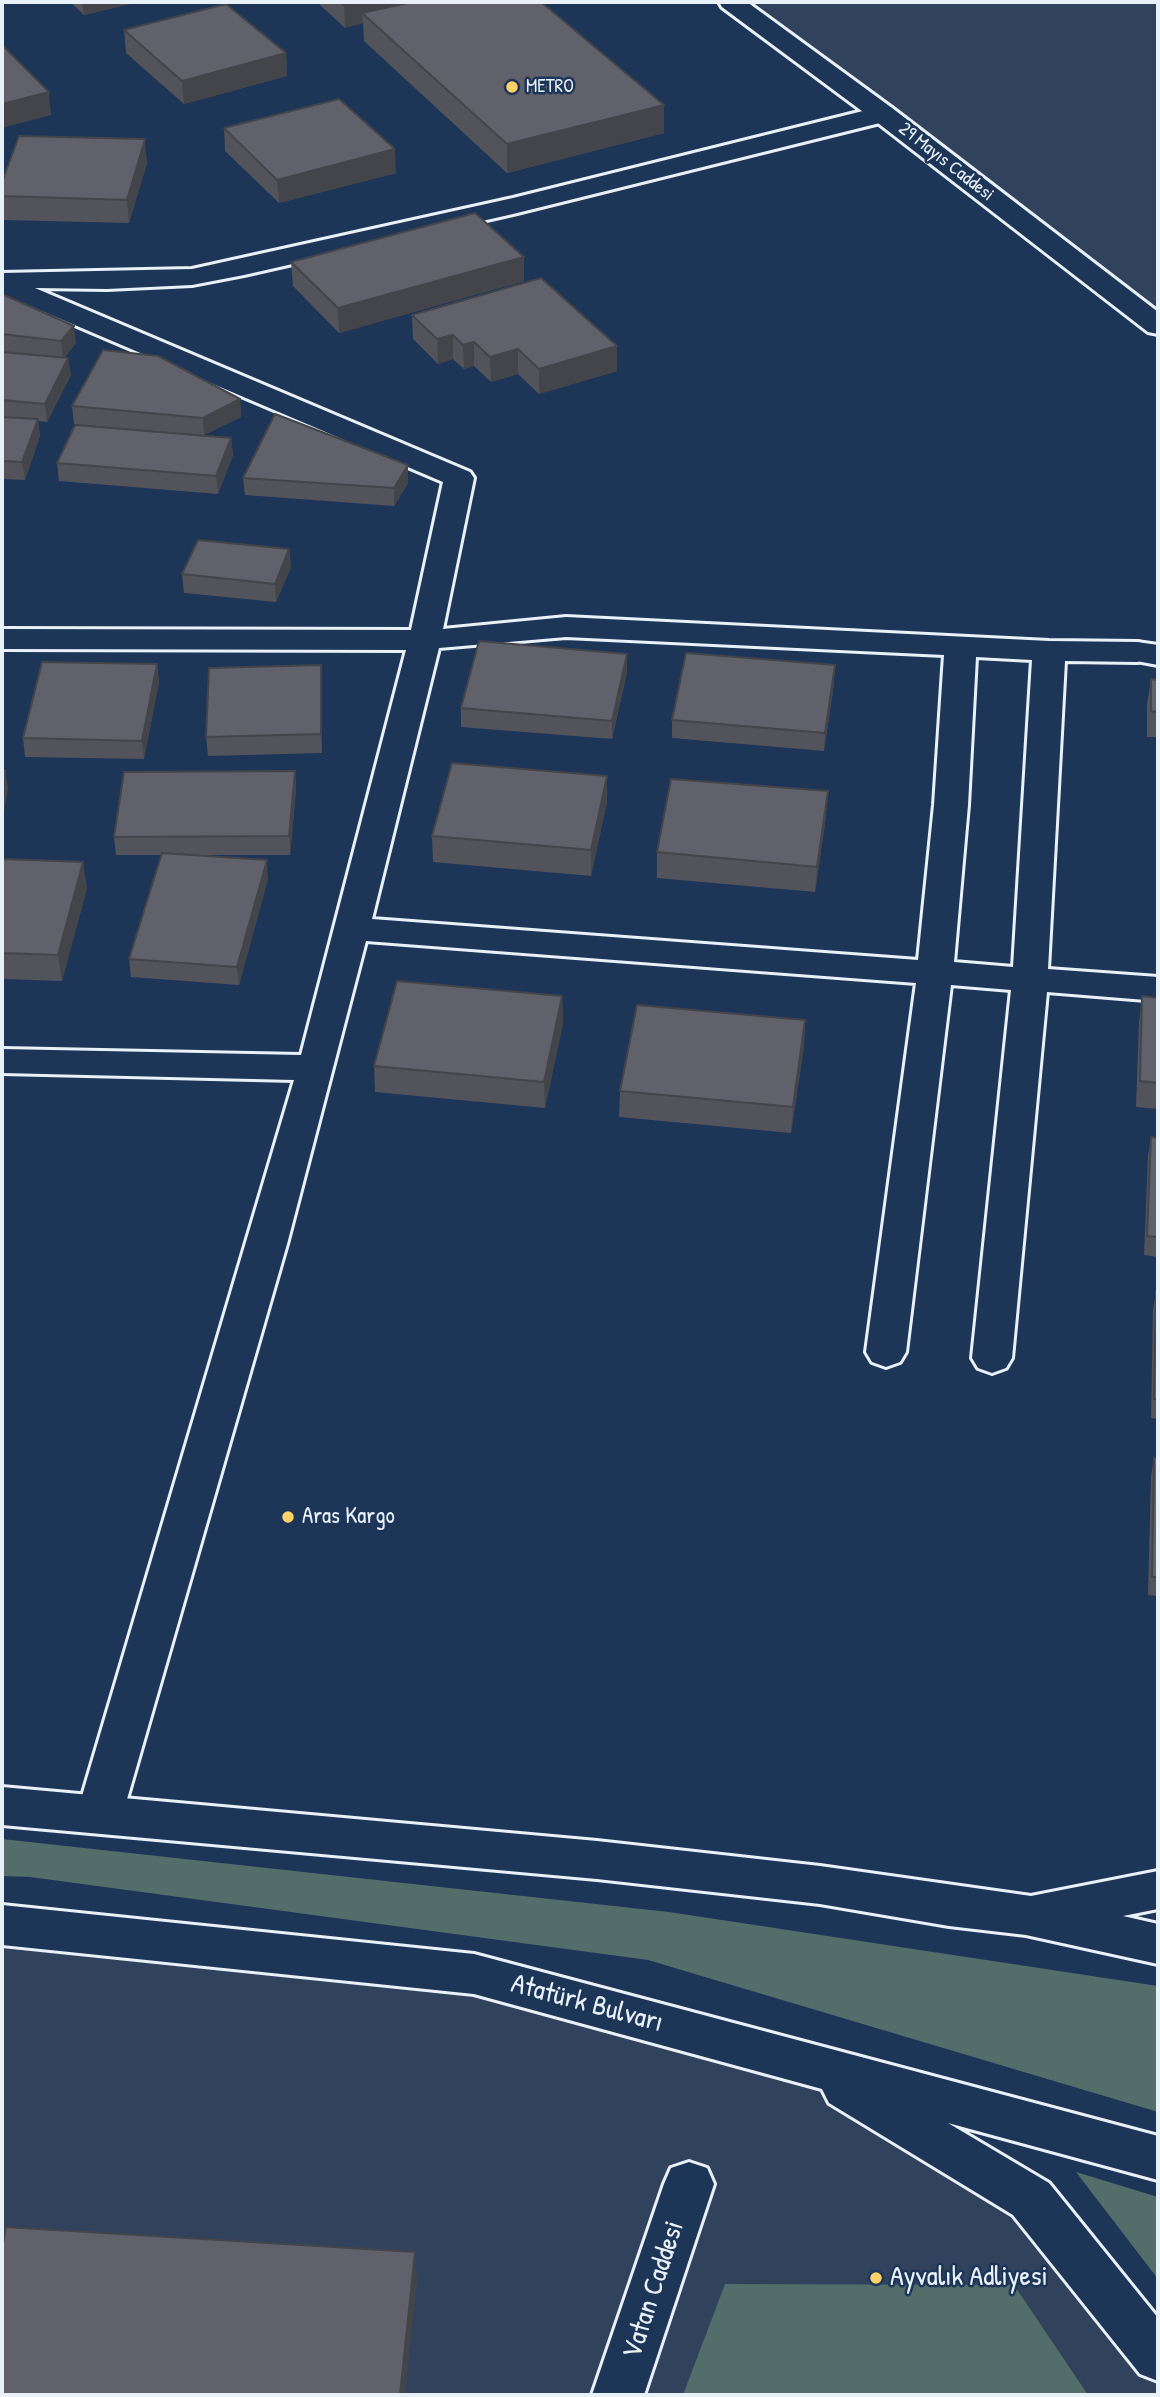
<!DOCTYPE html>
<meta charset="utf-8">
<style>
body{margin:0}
#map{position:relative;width:1160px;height:2397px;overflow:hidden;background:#1d3557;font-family:"Patrick Hand",sans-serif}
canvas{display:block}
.frame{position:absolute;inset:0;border:4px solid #e8f1f8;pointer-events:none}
</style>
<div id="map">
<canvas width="1160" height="2397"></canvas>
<div class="frame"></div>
</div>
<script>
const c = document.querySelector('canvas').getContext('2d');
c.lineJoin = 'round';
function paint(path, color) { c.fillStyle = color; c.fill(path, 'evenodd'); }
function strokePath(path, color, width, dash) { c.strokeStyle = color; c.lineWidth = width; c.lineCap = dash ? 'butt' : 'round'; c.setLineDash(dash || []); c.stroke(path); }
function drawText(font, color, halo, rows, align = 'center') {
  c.font = font + ' "Patrick Hand",sans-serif'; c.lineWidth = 5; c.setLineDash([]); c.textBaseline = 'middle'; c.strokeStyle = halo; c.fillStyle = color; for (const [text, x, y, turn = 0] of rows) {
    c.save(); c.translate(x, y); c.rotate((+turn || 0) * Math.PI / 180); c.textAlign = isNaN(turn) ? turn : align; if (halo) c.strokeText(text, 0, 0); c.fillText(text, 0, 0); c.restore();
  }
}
const built = new Path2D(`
 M731,2H1158V326L883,114Z
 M2,1925L474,1974L808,2066L1031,2199L1158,2357V2395H2Z`);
const green = new Path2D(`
 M2,1839L669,1912L1158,1986V2112L648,1960L30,1877L2,1876Z
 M1076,2172L1158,2197V2279Z
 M725,2284L1014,2285L1088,2395H683Z`);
const minor = new Path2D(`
 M883,106L892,108L896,114L892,120L513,214L244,275L192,285L107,289L35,288L470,472L474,478L443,629L566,617L1049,641L1137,642L1148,645L1153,652L1148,659L1137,662L1065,661L1048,969L1158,977V1001L1047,992L1012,1358L1006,1368L992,1373L978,1368L972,1358L1011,990L951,985L906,1352L900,1362L886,1367L872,1362L866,1352L916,983L366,941L287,1244L123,1813L116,1826L100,1832L84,1826L77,1813L294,1080L2,1073V1049L301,1055L406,650L2,649V629L411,630L443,482L2,294V273L192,269L513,198ZM566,637L944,655L934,805L918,960L372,919L439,648ZM976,657L1032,660L1013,967L954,962L968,805Z`);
const major = new Path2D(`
 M719,2H747L892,108L1158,312V334L1148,332L874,120L722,7Z
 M1137,642L1158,645V665L1126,659L1121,652L1126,645Z
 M2,1787L597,1841L820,1866L1031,1896L1158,1871V1909L1123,1916L1158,1924V1964L1026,1935L949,1926L820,1904L597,1879L2,1825Z
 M2,1905L474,1954L1158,2136V2180L948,2123L1049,2183L1158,2318V2381L1140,2374L1013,2215L829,2103L822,2089L474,1994L2,1945Z
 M689,2162L707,2168L714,2184L644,2395H592L664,2184L671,2168Z`);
const wall = new Path2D(`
 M70,2H138L84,15Z
 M317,2H541L664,105V133L507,173L364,41L363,23L345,28Z
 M124,30L286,53L287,76L184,104L126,53Z
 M224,128L396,173L279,203L225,151Z
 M147,163L129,223L2,220V182Z
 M524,257V281L339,333L293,286L291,262Z
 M2,294L76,343L65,357L71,375L47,422L38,421L40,436L25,480L2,479Z
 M412,315L617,346V371L539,394L518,374L491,382L474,366L464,369L453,359L438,364L413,339Z
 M240,399L241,417L204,435L231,438L233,455L218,494L59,481L57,463L198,435L74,424L72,406Z
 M408,465V483L394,506L245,495L243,478Z
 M289,549L291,567L276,602L184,593L182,574Z
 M157,664L159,682L144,759L25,757L23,738Z
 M321,665L322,683V753L208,756L206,737Z
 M627,672L612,739L461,727V708Z
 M1151,679L1158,680V737H1147V705Z
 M834,683L824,751L672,738V720Z
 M295,771L296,790L290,855H189L268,879L239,985L131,977L129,959L161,855H116L114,837Z
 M607,802L591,876L433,862L432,836Z
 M826,817L815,892L657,878V852Z
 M1158,823V865L1157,830Z
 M2,859L87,888L62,981L2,979Z
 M562,996L563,1023L545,1108L375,1092L374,1066Z
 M1142,996L1158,998V1109L1136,1107L1139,1022Z
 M805,1020L804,1046L791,1133L619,1117L620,1091Z
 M1151,1137L1158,1138V1257L1144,1255L1148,1156Z
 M1156,1291H1158V1419L1151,1418L1153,1310Z
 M1154,1458H1158V1596L1148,1595L1151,1476Z`);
const shadedWall = new Path2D(`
 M82,2H138L84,15Z
 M358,2H454L362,13L363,23L345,28L344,5Z
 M286,53L287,76L184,104L182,81Z
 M49,92L51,115L2,128V104Z
 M664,105V133L507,173V144Z
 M145,139L147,163L129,223L127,200Z
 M395,149L396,173L279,203L277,180Z
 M524,257V281L339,333L338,308Z
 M74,326L76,343L63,359L61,341Z
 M453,335V359L438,364L437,339Z
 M474,342V366L464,369L463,345Z
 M617,346V371L539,394V369Z
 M518,349V374L491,382L490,357Z
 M68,358L71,375L47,422L45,404Z
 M240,399L241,417L204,435L203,418Z
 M38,419L40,436L25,480L22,462Z
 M231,438L233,455L218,494L216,476Z
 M408,465V483L394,506V488Z
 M289,549L291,567L276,602L275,584Z
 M627,654V672L612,739V721Z
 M157,664L159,682L144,759L142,741Z
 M321,665L322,683V753L321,734Z
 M835,665L834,683L824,751L825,733Z
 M5,770L8,788L2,825V791Z
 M295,771L296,790L290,855L289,836Z
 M607,776V802L591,876V850Z
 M828,791L826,817L815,892L817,867Z
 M267,860L268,879L239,985L237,967Z
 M83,862L87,888L62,981L58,955Z
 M562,996L563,1023L545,1108L544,1082Z
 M805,1020L804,1046L791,1133L793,1107Z
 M415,2252L417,2281L405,2395H400Z`);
const building = new Path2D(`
 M341,2H358L344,5Z
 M412,2H541L664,105L507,144L362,13Z
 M226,4L286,53L182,81L124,30Z
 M2,45L49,92L2,104Z
 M339,99L395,149L277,180L224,128Z
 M19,136L145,139L127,200L2,196V182Z
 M475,213L524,257L338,308L291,262Z
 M541,278L617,346L539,369L518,349L490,357L474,342L463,345L453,335L437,339L412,315Z
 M2,294L74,326L61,341L2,334Z
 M103,350L158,356L240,399L203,418L72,406Z
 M2,352L68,358L45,404L2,400Z
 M275,414L408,465L394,488L243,478Z
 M2,417L38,419L22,462L2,461Z
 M75,425L231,438L216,476L57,463Z
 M198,540L289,549L275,584L182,574Z
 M479,641L627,654L612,721L461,708Z
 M686,653L835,665L825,733L672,720Z
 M42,662L157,664L142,741L23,738Z
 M321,665V734L206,737L209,668Z
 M1151,679L1158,680V712L1151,711Z
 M452,763L607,776L591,850L432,836Z
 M2,770H5L2,791Z
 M295,771L289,836L114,837L124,772Z
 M671,779L828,791L817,867L657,852Z
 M162,853L267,860L237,967L129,959Z
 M2,859L83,862L58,955L2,953Z
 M397,981L562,996L544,1082L374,1066Z
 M1142,996L1158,998V1083L1140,1081Z
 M637,1005L805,1020L793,1107L620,1091Z
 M1151,1137L1158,1138V1237L1147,1236Z
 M1156,1291H1158V1400L1154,1399Z
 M1154,1458H1158V1577H1152Z
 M6,2227L415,2252L400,2395H2V2249Z`);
const markers = [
 [512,87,7,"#ffd166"],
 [288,1517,7,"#ffd166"],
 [876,2278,7,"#ffd166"]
];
const farPoinames = [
 ["METRO",526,87]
];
const farStreetnames = [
 ["29 Mayıs Caddesi",946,162,38]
];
const poiNames = [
 ["Aras Kargo",302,1517]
];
const nearStreetnames = [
 ["Atatürk Bulvarı",587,2004,15],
 ["Vatan Caddesi",654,2290,-72]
];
const nearPoinames = [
 ["Ayvalık Adliyesi",890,2278]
];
paint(built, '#31425d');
paint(green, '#536d6a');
strokePath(minor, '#e8f1f8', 6);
strokePath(major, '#e8f1f8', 6);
paint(minor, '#1d3557');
paint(major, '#1d3557');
paint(wall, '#53535c');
paint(shadedWall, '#44444b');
paint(building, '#61616b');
strokePath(building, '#44444b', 2);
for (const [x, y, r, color] of markers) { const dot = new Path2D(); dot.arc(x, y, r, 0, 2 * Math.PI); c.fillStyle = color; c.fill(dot); strokePath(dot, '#1d3557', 2.5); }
drawText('19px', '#e8f1f8', '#1d3557', farPoinames, 'left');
drawText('19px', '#e8f1f8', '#1d3557', farStreetnames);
drawText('23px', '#e8f1f8', '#1d3557', poiNames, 'left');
drawText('28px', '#e8f1f8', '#1d3557', nearStreetnames);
drawText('28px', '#e8f1f8', '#1d3557', nearPoinames, 'left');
</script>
